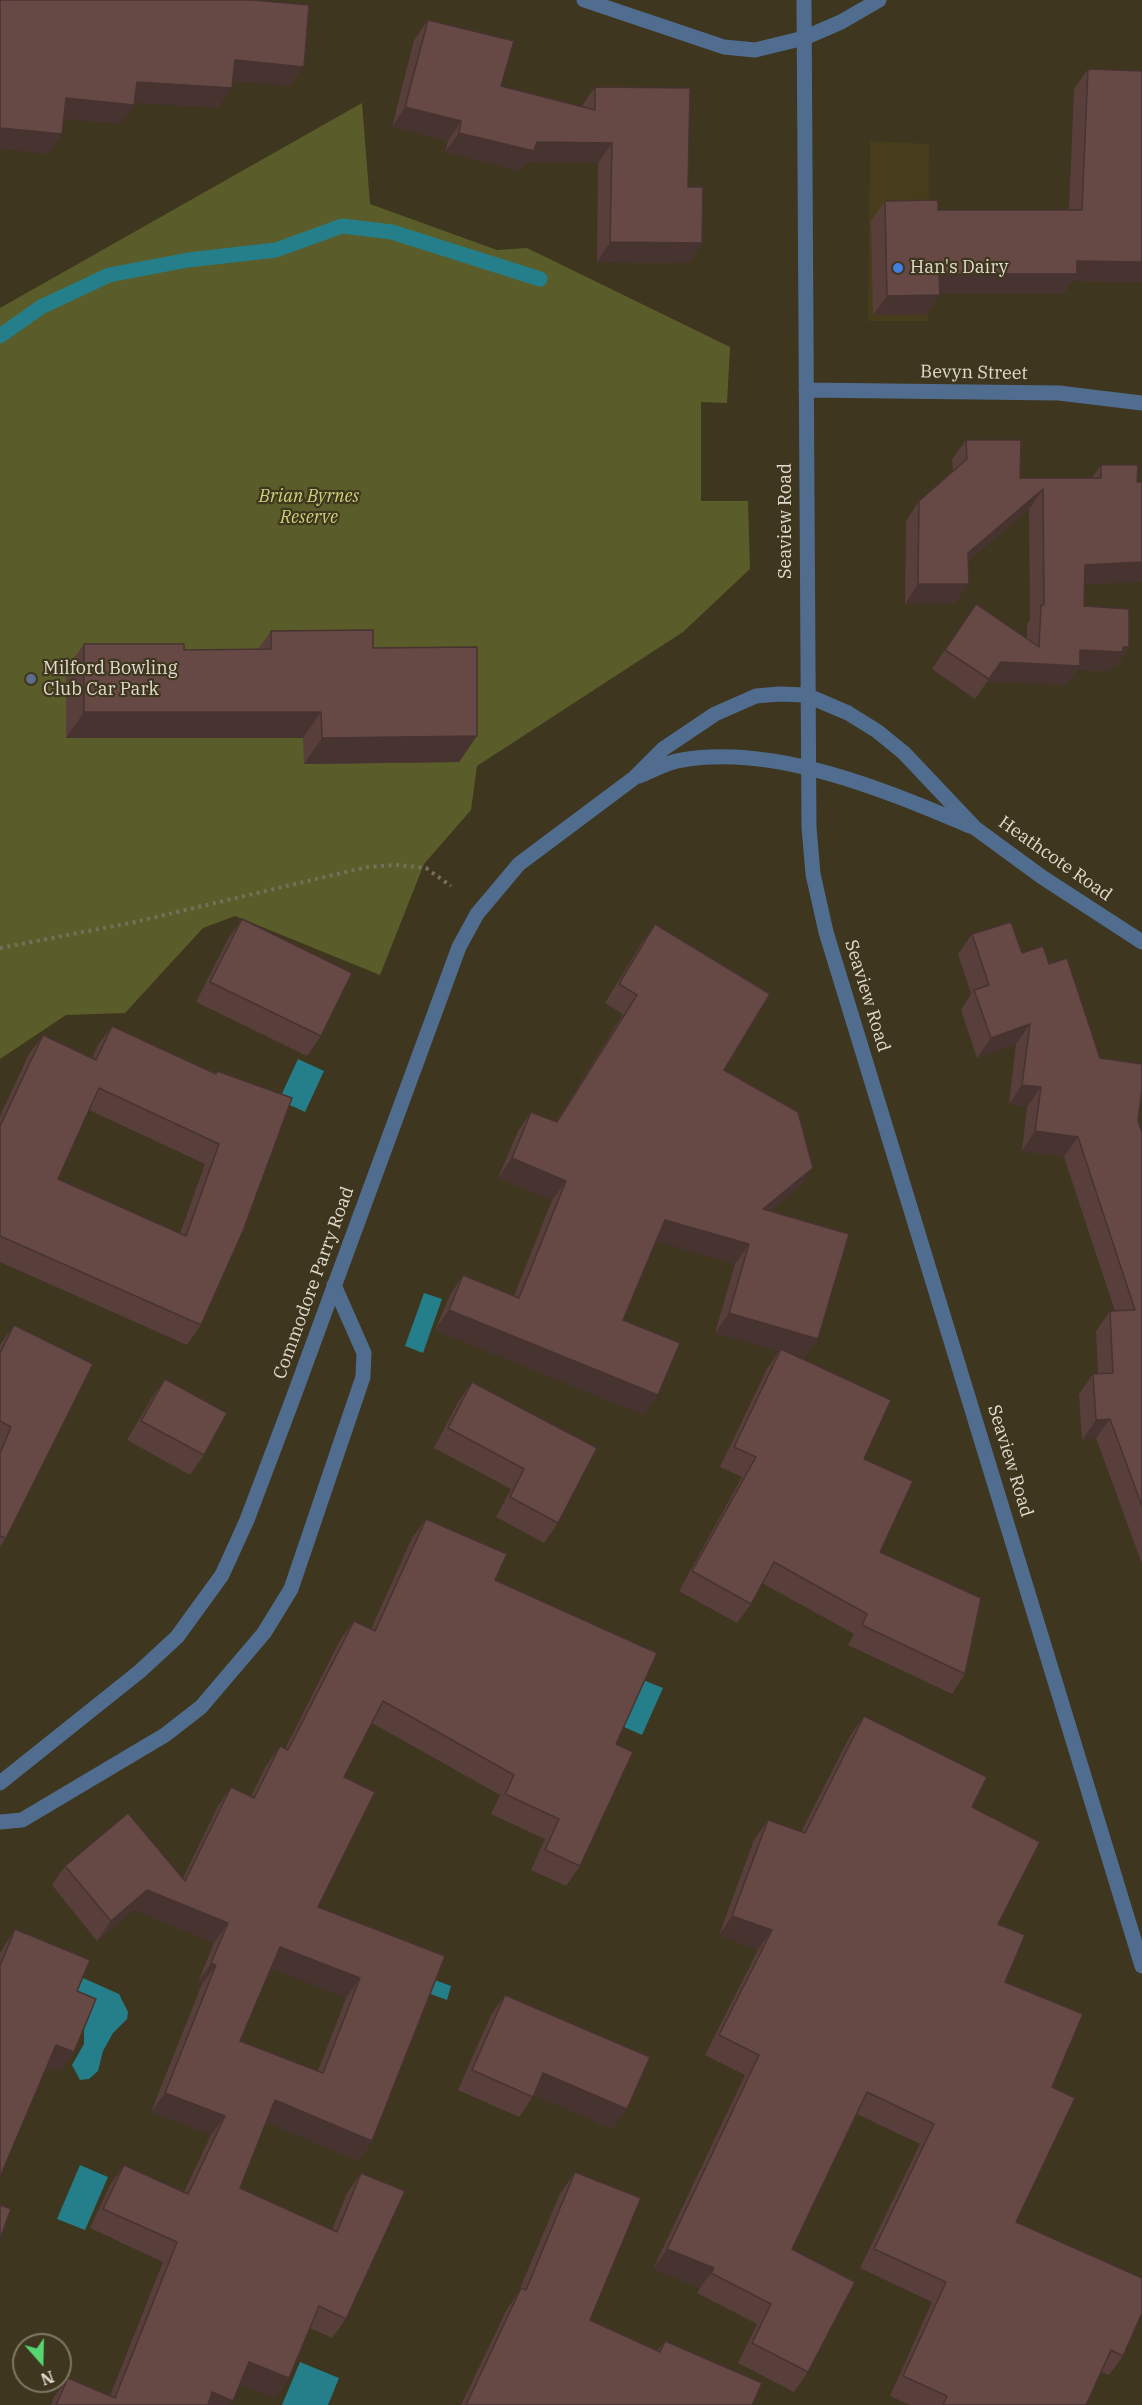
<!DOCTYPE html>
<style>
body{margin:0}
#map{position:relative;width:1142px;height:2405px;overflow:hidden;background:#3e361e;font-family:"IBM Plex Serif",serif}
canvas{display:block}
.north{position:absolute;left:12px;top:2333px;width:60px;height:60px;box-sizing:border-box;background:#3e361e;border:2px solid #7f7864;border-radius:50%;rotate:160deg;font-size:16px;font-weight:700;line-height:24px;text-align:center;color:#e0dbcd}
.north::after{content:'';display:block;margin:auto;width:21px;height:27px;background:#56d671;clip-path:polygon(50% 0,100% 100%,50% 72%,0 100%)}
</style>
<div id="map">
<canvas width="1142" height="2405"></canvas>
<div class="north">N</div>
</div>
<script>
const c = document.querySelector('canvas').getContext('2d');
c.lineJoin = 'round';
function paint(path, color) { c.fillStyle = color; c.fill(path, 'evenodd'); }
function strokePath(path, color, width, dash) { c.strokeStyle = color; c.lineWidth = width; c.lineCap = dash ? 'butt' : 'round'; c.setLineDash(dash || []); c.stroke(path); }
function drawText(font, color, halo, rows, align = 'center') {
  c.font = font + ' "IBM Plex Serif",serif'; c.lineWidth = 4.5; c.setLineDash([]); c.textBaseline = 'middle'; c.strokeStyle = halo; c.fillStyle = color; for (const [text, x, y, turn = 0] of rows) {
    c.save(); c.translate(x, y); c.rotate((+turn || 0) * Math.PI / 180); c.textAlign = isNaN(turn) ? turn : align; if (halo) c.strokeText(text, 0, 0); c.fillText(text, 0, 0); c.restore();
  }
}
const built = new Path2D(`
 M870,141L929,144L928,321H868Z`);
const green = new Path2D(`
 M362,103L370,204L497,250L527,248L730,347L727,403L701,402V501H748L750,569L683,632L477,766L471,810L424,864L380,975L235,916L203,928L125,1013L66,1015L0,1059V308Z`);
const water = new Path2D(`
 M298,1059L324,1071L305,1112L279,1100Z
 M424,1293L442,1299L423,1353L405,1346Z
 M633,1676L663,1688L642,1735L613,1722Z
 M395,1965L451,1986L447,2000L390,1979Z
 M83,1978L119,1994L128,2012L127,2019L113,2033L103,2051L98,2071L89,2079L80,2080L72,2065L84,2044V2028L90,2015L71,2005Z
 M80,2165L108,2177L85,2230L57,2219Z
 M300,2362L339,2378L328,2405H282Z`);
const stream = new Path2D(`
 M0,336L41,307L109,275L188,260L276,250L342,226L392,232L540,279`);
const path = new Path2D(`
 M0,948L135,922L367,867L398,865L426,868L451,886`);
const service = new Path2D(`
 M0,1822L22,1820L165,1735L201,1707L264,1633L291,1589L363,1377L364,1353L334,1285`);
const minor = new Path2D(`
 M584,0L724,47L755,50L804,38L841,22L879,0
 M804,0L809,827L813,874L826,932L1142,1966
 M806,390L1059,393L1142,403
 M639,776C652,771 667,762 682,760C775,744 885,790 970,826
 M0,1783L139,1672L177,1637L222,1575L247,1520L292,1401L459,947L477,914L519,864L634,778L663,749L715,714L756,696L779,694L806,695L848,713L877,731L904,753L975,828L1042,877L1142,942`);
const wall = new Path2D(`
 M428,20L501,86L581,107L595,87L688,187L702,243L689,263L597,262L598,163L527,162L520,171L445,152L448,141L392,127L414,40Z
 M1088,69L1142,71V282L1072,281L1063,294H940L926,315H873L871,221L885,201L938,210H1069L1074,89Z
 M966,440L1020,478H1092L1101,465L1137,482H1142V582L1085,584L1084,606L1129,647L1116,666H1112L1109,671L1077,670L1066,685L987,682L975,699L932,669L962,624L1027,638V624L1030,620L1029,509L968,561L955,604H905L906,521L919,501L953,472L952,459Z
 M271,631L373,648L459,762L304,764L303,738H66V670L84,644L184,650L258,649Z
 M242,919L321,1036L307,1056L196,1002L228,939Z
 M655,924L724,1070L799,1187L770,1211L818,1339L804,1359L798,1357L864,1459L880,1552L965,1674L952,1694L848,1645L854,1634L762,1583L751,1604L737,1623L679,1591L742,1477L720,1467L767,1369L779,1351L715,1333L735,1264L656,1241L623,1320L644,1415L435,1330L450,1295L463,1275L514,1296L552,1200L498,1178L518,1131L531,1112L556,1122L623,1014L605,1003L641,944Z
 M972,934L1049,964L1100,1058L1138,1120L1142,1133V1564L1096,1438L1082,1440L1079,1394L1093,1374H1098L1096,1331L1110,1311H1115L1064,1157L1022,1151L1027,1107L1009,1104L1016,1044L977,1058L961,1010L971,994L958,954Z
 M112,1026L215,1073L217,1071L292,1098L201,1325L187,1345L0,1262V1116L29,1054L43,1035L92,1058L98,1045ZM89,1110L205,1164L180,1233L58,1179Z
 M14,1325L93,1364L6,1538L0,1547V1345Z
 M165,1379L204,1455L190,1475L127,1440L151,1399Z
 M472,1382L558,1523L544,1543L496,1517L511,1489L434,1448L458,1402Z
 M426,1519L495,1580L616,1744L580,1866L566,1886L531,1870L545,1839L491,1814L500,1795L372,1723L344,1777L318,1907L445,1956L372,2141L358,2161L266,2122L240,2188L332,2230L347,2193L361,2173L346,2319L332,2338L310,2328L289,2378L275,2398L240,2384L230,2405H51L54,2397L68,2378L110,2396L163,2262L90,2228L110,2185L124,2165L184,2192L211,2135L151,2112L202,1984L198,1982L214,1943L134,1910L97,1941L52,1885L65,1866L183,1878L218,1806L231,1787L251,1796L266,1766L280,1746L285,1749L340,1640L354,1621L371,1629L412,1538ZM271,1968L346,1998L318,2071L240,2041Z
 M864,1716L972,1807L998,1924L1005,1982L1052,2087L1016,2222L1123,2356L1109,2375L1101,2372L1086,2405H910L890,2396L932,2302L860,2268L920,2144L857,2114L792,2249L808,2372L794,2392L738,2363L757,2324L697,2293L700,2288L653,2269L745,2075L705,2055L758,1950L719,1935L754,1840L768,1820L801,1832L850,1736Z
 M15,1929L77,1991L74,2052L60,2072L47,2067L0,2177V1953Z
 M505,1995L613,2129L534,2095L519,2117L458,2090L491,2015Z
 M575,2172L590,2320L658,2350L665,2341L752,2405H461L506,2311L518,2293L560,2194Z`);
const shadedWall = new Path2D(`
 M235,60L304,67L290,86L221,80Z
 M137,82L232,88L218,108L123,102Z
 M66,98L134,105L121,124L52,118Z
 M405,107L461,121L448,141L392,127Z
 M0,128L62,134L48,154L0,149Z
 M459,133L612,143L598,163L527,162L520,171L445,152Z
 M610,242L702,243L689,263L597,262Z
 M1077,261L1142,262V282L1072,281L1063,294H926L939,274Z
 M940,295L926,315H873L887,296Z
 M1043,489L1029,509L954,573L968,553Z
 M1142,562V582L1071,585L1085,565Z
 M918,584H969L955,604H905Z
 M1123,647H1129L1116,666H1112L1109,671L1077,670L1066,685L987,682L1001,662L1080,650Z
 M84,712H321L303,738H66Z
 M477,736L459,762L304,764L322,738Z
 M1030,1024L1016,1044L977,1058L991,1038Z
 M1022,1085L1041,1087L1027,1107L1009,1104Z
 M1035,1131L1078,1137L1064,1157L1022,1151Z
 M512,1158L566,1181L552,1200L498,1178Z
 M813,1168L799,1187L749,1229L763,1209Z
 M665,1220L749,1244L735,1264L651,1240Z
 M449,1310L658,1395L644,1415L435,1330Z
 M729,1313L818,1339L804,1359L779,1351L781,1349L779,1351L715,1333Z
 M1110,1419L1096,1438L1082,1440L1096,1420Z
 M147,1890L228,1923L214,1943L134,1910L97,1941L111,1921Z
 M732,1916L772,1930L758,1950L719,1935Z
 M280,1947L360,1978L346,1998L267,1967Z
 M211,1963L216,1965L202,1984L198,1982Z
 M56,2045L74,2052L60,2072L42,2065Z
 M543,2073L627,2109L613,2129L529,2093Z
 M165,2093L225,2116L211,2135L151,2112Z
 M275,2100L372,2141L358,2161L261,2120Z
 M667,2249L714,2268L700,2288L653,2269Z
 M249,2362L289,2378L275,2398L235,2382Z
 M212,2392L233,2401L230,2405H204Z`);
const building = new Path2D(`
 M0,0H252L309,5L304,67L235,60L232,88L137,82L134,105L66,98L62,134L0,128Z
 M428,20L514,41L501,86L595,110V87L690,88L688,187H703L702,243L610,242L612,143L537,142L534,151L459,133L461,121L405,107Z
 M1088,69L1142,71V262L1077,261V274H939L940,295L887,296L885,201L938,200V210H1082Z
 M966,440H1021L1020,478H1101V465H1138L1137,482H1142V562L1085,565L1084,606L1129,609V647H1123V652L1080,650V666L1001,662L989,679L945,650L976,604L1039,647L1041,605H1044L1043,489L968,553L969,584H918L919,501L967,459Z
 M373,630V648L477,647V736L322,738L321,712H84V644H184V650L271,649V631Z
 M242,919L352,973L321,1036L210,982Z
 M1011,922L1022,953L1043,946L1049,964L1067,958L1100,1058L1142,1064V1089L1138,1120L1142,1133V1506L1110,1419L1096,1420L1093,1374L1113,1373L1110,1311L1135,1310L1078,1137L1035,1131L1041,1087L1022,1085L1030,1024L991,1038L974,990L989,985L972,934Z
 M655,924L770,994L724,1070L798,1112L813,1168L763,1209L849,1234L818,1339L729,1313L749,1244L665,1220L623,1320L680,1343L658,1395L449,1310L463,1275L519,1298L566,1181L512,1158L531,1112L557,1122L637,995L619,984Z
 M112,1026L216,1074L217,1071L292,1098L243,1231L201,1325L0,1236V1126L43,1035L96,1060ZM99,1088L219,1144L186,1236L58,1179Z
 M14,1325L93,1364L6,1538L0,1536V1453L11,1427L0,1421V1353Z
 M781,1349L891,1400L864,1459L913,1481L880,1552L981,1598L965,1674L862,1625L867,1614L774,1562L751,1604L692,1571L756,1457L734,1447Z
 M165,1379L227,1413L204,1455L141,1421Z
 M472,1382L597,1448L558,1523L510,1497L524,1469L448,1428Z
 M426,1519L507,1554L495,1580L657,1653L616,1744L633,1752L580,1866L545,1850L559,1819L505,1794L514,1775L383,1701L344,1777L375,1792L318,1907L445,1956L372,2141L275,2100L240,2188L337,2232L361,2173L405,2191L346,2319L319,2306L289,2378L249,2362L233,2401L212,2392L208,2405H56L68,2378L115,2398L177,2242L103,2209L124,2165L188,2194L225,2116L165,2093L216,1965L211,1963L228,1923L147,1890L111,1921L65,1866L128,1813L185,1881L231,1787L254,1798L280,1746L288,1750L354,1621L375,1631ZM280,1947L360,1978L323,2073L240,2041Z
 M864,1716L987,1777L972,1807L1040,1842L998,1924L1025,1935L1005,1982L1083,2014L1052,2087L1075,2098L1016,2222L1142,2278V2313L1123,2356L1111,2350L1086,2405H943L947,2396L903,2376L946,2282L874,2249L934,2124L867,2092L792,2249L855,2282L808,2372L752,2343L771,2304L711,2273L714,2268L667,2249L759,2055L719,2035L772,1930L732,1916L768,1820L805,1833Z
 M15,1929L90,1960L77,1991L96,1999L74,2052L56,2045L0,2177V1966Z
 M505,1995L650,2057L627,2109L543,2073L533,2097L472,2070Z
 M575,2172L641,2198L590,2320L660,2352L665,2341L762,2383L752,2405H466L521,2288L526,2290Z
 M0,2205L11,2209L0,2239Z`);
const markers = [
 [898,268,6,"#3f7fe0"],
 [31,679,6,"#5c6f8a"]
];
const poiNames = [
 ["Han's Dairy",910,268],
 ["Milford Bowling",43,669],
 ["Club Car Park",43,690]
];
const streetNames = [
 ["Bevyn Street",974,373,1],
 ["Seaview Road",786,521,-90],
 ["Heathcote Road",1055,859,35],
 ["Seaview Road",867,996,73],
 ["Commodore Parry Road",314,1283,-70],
 ["Seaview Road",1010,1461,73]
];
const parkNames = [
 ["Brian Byrnes",309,497],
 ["Reserve",309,518]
];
paint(built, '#473d1d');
paint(green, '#5a5d29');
paint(water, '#247f8a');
strokePath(stream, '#247f8a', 15);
strokePath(path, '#766f5b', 4, [3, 4.5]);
strokePath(service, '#506d90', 15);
strokePath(minor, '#506d90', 15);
paint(wall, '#583f3b');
paint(shadedWall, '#473330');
paint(building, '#664945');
strokePath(building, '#473330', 1.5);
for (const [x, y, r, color] of markers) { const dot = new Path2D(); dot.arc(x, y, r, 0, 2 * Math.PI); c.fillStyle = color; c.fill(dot); strokePath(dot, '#3e361e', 2); }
drawText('18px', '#e0dbcd', '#3e361e', poiNames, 'left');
drawText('18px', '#e0dbcd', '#3e361e', streetNames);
drawText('italic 18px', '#cbd177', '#3e361e', parkNames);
</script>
